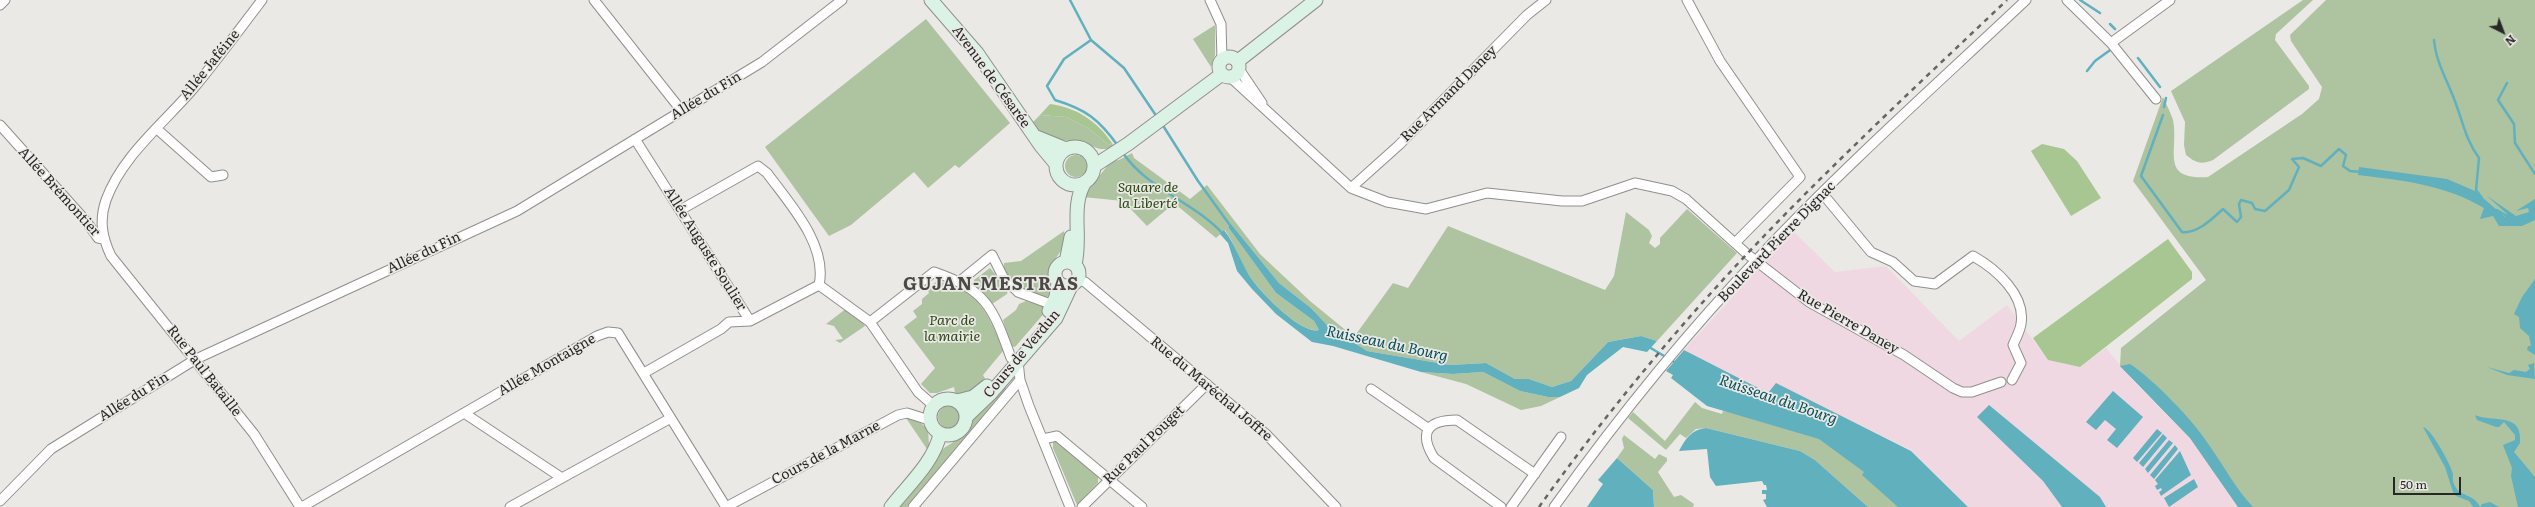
<!DOCTYPE html>
<meta charset="utf-8">
<style>
body{margin:0}
#map{position:relative;width:2535px;height:507px;overflow:hidden;background:#ebe9e6;font-family:Literata,serif}
canvas{display:block}
.north{position:absolute;left:2483px;top:12px;width:40px;height:40px;-webkit-text-stroke:3px #ebe9e6;paint-order:stroke;rotate:138deg;font-size:11px;font-weight:700;line-height:16px;text-align:center;color:#272726}
.north::after{content:'';display:block;margin:auto;width:14px;height:18px;background:#272726;clip-path:polygon(50% 0,100% 100%,50% 72%,0 100%)}
.scale{position:absolute;left:2393px;top:477px;width:68px;height:18px;box-sizing:border-box;border:2px solid #272726;border-top:0;padding-left:5px;font-size:12px;line-height:14px;white-space:nowrap;color:#272726;-webkit-text-stroke:3px #ebe9e6;paint-order:stroke}
</style>
<div id="map">
<canvas width="2535" height="507"></canvas>
<div class="north">N</div>
<div class="scale">50 m</div>
</div>
<script>
const c = document.querySelector('canvas').getContext('2d');
c.lineJoin = 'round';
function paint(path, color) { c.fillStyle = color; c.fill(path, 'evenodd'); }
function strokePath(path, color, width, dash) { c.strokeStyle = color; c.lineWidth = width; c.lineCap = dash ? 'butt' : 'round'; c.setLineDash(dash || []); c.stroke(path); }
function drawText(font, color, halo, rows, align = 'center') {
  c.font = font + ' Literata,serif'; c.lineWidth = 3.5; c.setLineDash([]); c.textBaseline = 'middle'; c.strokeStyle = halo; c.fillStyle = color; for (const [text, x, y, turn = 0] of rows) {
    c.save(); c.translate(x, y); c.rotate((+turn || 0) * Math.PI / 180); c.textAlign = isNaN(turn) ? turn : align; if (halo) c.strokeText(text, 0, 0); c.fillText(text, 0, 0); c.restore();
  }
}
const industrial = new Path2D(`
 M1793,231L1835,272L1886,266L1959,341L2007,305L2048,360L2080,367L2106,348L2135,383L2190,438L2238,507H2106L2018,457L2043,481L2062,507H1968L1911,450L1776,384L1768,393L1684,350Z`);
const green = new Path2D(`
 M2303,0H2313L2276,34L2275,40L2309,86V89L2213,160C2201,165 2196,163 2186,155L2184,145L2185,122L2171,91Z
 M2326,0H2535V507H2238L2190,438L2120,366L2121,348L2206,280L2133,181L2163,97C2166,104 2171,113 2173,120C2179,151 2159,180 2208,177L2302,114L2319,99L2322,87L2291,41L2290,35Z
 M926,19L1010,123L959,168L955,165L928,188L914,172L851,225L829,236L765,147Z
 M1215,25V55L1211,67L1193,39Z
 M1040,115L1066,117L1088,128L1109,145L1112,143L1114,147C1098,152 1098,147 1085,144C1062,139 1049,141 1031,124Z
 M1132,153L1134,158L1190,199L1207,185L1260,254L1310,301L1354,337L1393,283L1408,288L1448,226L1605,290L1614,276L1626,212L1649,230L1652,236L1649,243L1655,248L1660,244V238L1687,209L1737,253L1657,341L1641,336L1608,342L1571,381L1552,387L1529,379H1515L1486,363L1450,365L1367,351L1327,325L1311,308L1279,283L1231,224L1228,227L1276,293L1314,321L1319,330C1300,334 1259,291 1249,275C1240,261 1235,244 1225,230L1216,238L1180,208L1172,205L1147,226L1123,201L1083,197L1111,161L1119,160Z
 M1065 166a11 11 0 1 1 22 0a11 11 0 1 1-22 0Z
 M1064,231L1066,243L1048,270L1052,293L1047,297C1032,292 1001,284 1004,263L1021,261Z
 M990,268L1008,290L1007,294L992,304L974,284V280Z
 M936,282C976,282 991,319 1003,351L983,375L986,380L966,395L955,393L954,387L937,393H930L921,384L935,368L904,327L917,317L913,311L922,304V299L929,293L927,288Z
 M1026,301L1045,307L1047,310L1015,347L1011,346L1003,320L1016,310L1019,304Z
 M847,308L858,317L865,326L840,343L835,340L843,339L834,326L826,324Z
 M1421,372L1453,374L1483,372L1520,391L1548,397H1560L1541,406L1521,410L1466,384Z
 M1006,385V390L907,507H897L944,448L966,434L975,415Z
 M1695,402L1702,408L1722,414L1723,411L1801,425L1930,507H1868L1815,460L1800,451L1706,428L1696,429L1686,438L1680,434L1666,450L1628,418L1633,412L1665,441Z
 M938 417a11 11 0 1 1 22 0a11 11 0 1 1-22 0Z
 M906,418L918,420L928,430L929,445L927,449Z
 M1624,435L1655,459L1659,454L1667,458V461L1658,472L1674,497L1681,495L1694,504L1693,507H1654L1653,490L1617,458L1624,448L1622,439Z
 M1053,441H1058L1098,475V483L1077,505L1053,448Z`);
const forest = new Path2D(`
 M1050,104C1076,107 1098,122 1112,143L1109,145L1088,128L1066,117L1040,115Z
 M2042,144L2064,149L2077,161L2101,198L2071,216L2031,151Z
 M2168,239L2192,272V279L2080,367L2048,360L2033,338Z`);
const water = new Path2D(`
 M2359,167L2447,179L2475,191L2505,217L2507,214L2487,196L2516,216L2529,212L2528,208L2516,211L2535,199V220L2522,226H2499L2493,216L2480,219L2484,208C2446,185 2401,180 2358,175Z
 M1231,224L1279,283L1311,308L1327,325L1367,351L1450,365L1486,363L1515,379H1529L1552,387L1571,381L1608,342L1641,336L1657,341L1647,352L1623,347L1587,375L1579,388L1560,397H1548L1520,391L1483,372L1453,374L1421,372L1333,346L1312,342L1276,314L1252,289L1237,271L1228,243L1220,234L1224,230C1235,244 1240,260 1249,275C1258,290 1301,335 1319,330L1314,321L1276,293L1228,227Z
 M2535,279V355L2527,350L2528,346H2531L2529,336L2520,328L2519,317L2514,314L2522,297Z
 M1684,350L1768,393L1776,383L1911,451L1968,507H1898L1862,475L1864,472L1819,439L1707,406L1671,378L1673,375L1666,371Z
 M2534,363L2535,379L2507,375L2487,367L2509,373L2514,370L2526,372L2530,369L2528,365Z
 M2130,364C2154,380 2193,420 2209,445C2224,466 2235,488 2253,507H2238L2190,438L2120,366Z
 M2113,391L2143,417L2117,448L2107,440L2116,429L2105,420L2096,430L2086,422Z
 M1989,405L2100,497L2106,507H2062L2043,481L1977,417Z
 M2475,415C2492,423 2523,411 2520,443L2514,452L2535,477V507H2518L2511,476L2512,468L2503,445L2515,440V435L2504,422L2499,427H2496L2477,420Z
 M2423,427C2431,428 2451,465 2453,474C2453,478 2452,481 2455,486C2460,497 2473,493 2480,507L2482,504L2490,502L2499,507H2473L2469,501L2456,496L2453,492L2445,467Z
 M1706,428L1800,451L1815,460L1868,507H1767L1763,500L1766,499V494H1762V490H1767L1766,485H1764L1762,481L1716,486L1710,477L1707,449L1679,451C1686,438 1691,430 1706,428Z
 M2157,429L2162,433L2137,462L2133,458Z
 M2163,434L2167,438L2143,467L2139,463Z
 M2169,440L2173,443L2148,473L2145,469Z
 M2175,445L2178,449L2154,479L2150,475Z
 M2180,451L2191,475L2161,496L2159,492L2162,490L2161,488L2157,490L2155,486L2158,484L2155,480Z
 M1617,458L1653,490L1654,507H1587L1603,484L1598,480Z
 M2194,479L2198,487L2169,507L2164,498Z`);
const stream = new Path2D(`
 M1070,0L1091,40L1124,68L1157,117
 M2080,0L2100,13
 M2110,24L2115,29
 M1091,40L1064,59L1047,86L1055,100C1085,109 1099,119 1118,146
 M2434,40C2436,64 2450,85 2457,107C2464,126 2467,142 2479,158L2476,190L2482,198
 M2138,58L2160,87
 M2087,71L2095,61L2113,48
 M2507,83L2498,100L2514,124L2515,143L2535,174
 M2164,107L2166,98
 M2163,115L2141,176L2182,232C2197,234 2212,219 2223,209L2237,222L2241,217L2239,204L2241,200L2252,203L2255,209L2265,211L2289,190L2299,167L2292,159L2303,158L2321,166L2339,149L2346,155L2343,166L2350,171L2361,172
 M1162,124L1198,181L1232,228
 M1123,153C1148,190 1195,202 1224,235
 M2497,210L2510,218
 M1649,347L1676,363`);
const street = new Path2D(`
 M262,0C239,30 217,60 193,89C163,124 122,156 106,200C99,220 102,237 111,256L254,434L300,507
 M594,0L681,110
 M1210,0L1221,24L1222,59
 M1687,0L1720,61L1800,177L1735,243
 M2067,0L2111,43L2156,99
 M0,5L5,0
 M2111,43L2170,0
 M1239,69L1262,103
 M1230,77L1351,188L1387,202L1426,209L1487,193L1562,201H1582L1635,183L1672,191L1686,199L1747,254L1809,302L1904,355L1953,388L1962,392H1972L2001,382
 M0,125L86,221L98,238L103,239
 M157,129L211,177L223,175
 M635,139L750,321
 M1351,188L1399,145L1527,15L1546,0
 M1822,193L1871,252L1893,262L1914,281L1935,284L1973,256C1996,269 2026,295 2021,324C2020,331 2016,338 2013,345L2021,363L2012,380
 M682,209L758,166L767,173C789,203 828,245 819,285
 M1078,280L1085,282L1267,435L1336,507
 M960,281L992,255L1003,277L1018,292L1053,305
 M870,322L934,272C987,290 993,308 1011,358
 M1018,361L1020,380L1029,406L1070,507
 M644,373L721,329L729,322L750,321L819,285L870,322L918,392L933,405
 M1371,389L1429,429
 M464,413L562,478L669,419
 M1043,439L1057,436L1142,507
 M0,501L51,449L196,359L517,211L762,62L842,0
 M302,507L597,336L608,332L618,333L726,507
 M510,507L562,478
 M726,507L898,415L907,413L929,420
 M913,507L1020,380
 M1082,507L1207,384
 M1501,507L1434,458C1418,432 1428,420 1457,420L1535,474
 M1511,507L1561,437
 M1554,507C1617,419 1687,332 1762,254C1846,165 1937,84 2026,0`);
const secondary = new Path2D(`
 M931,0L977,53L1041,146L1056,164
 M1219 67a10 10 0 1 1 20 0a10 10 0 1 1-20 0Z
 M1238,61L1316,0
 M1034,136L1066,149
 M1056 166a19 19 0 1 1 38 0a19 19 0 1 1-38 0Z
 M1094,166L1128,144L1222,74
 M1055 274a12 12 0 1 1 24 0a12 12 0 1 1-24 0Z
 M1066,262L1071,237
 M1075,264C1082,237 1070,206 1085,182
 M1049,311L1056,297L1058,283
 M930 417a18 18 0 1 1 36 0a18 18 0 1 1-36 0Z
 M957,401L973,397L987,386
 M966,417L991,393L1056,318L1071,286
 M891,507C908,485 934,462 940,434`);
const rail = new Path2D(`
 M1539,507C1606,413 1685,318 1765,235C1843,154 1926,77 2007,0`);
const streetNames = [
 ["Allée Jaféine",210,65,-51],
 ["Avenue de Césarée",991,77,54],
 ["Rue Armand Daney",1449,94,-45],
 ["Allée du Fin",706,96,-31],
 ["Allée Brémontier",59,192,48],
 ["Boulevard Pierre Dignac",1777,242,-46],
 ["Allée Auguste Soulier",705,249,58],
 ["Allée du Fin",424,253,-25],
 ["Rue Pierre Daney",1848,322,30],
 ["Cours de Verdun",1022,354,-50],
 ["Allée Montaigne",547,365,-30],
 ["Rue Paul Bataille",204,371,52],
 ["Rue du Maréchal Joffre",1211,389,40],
 ["Allée du Fin",134,397,-32],
 ["Rue Paul Pouget",1144,445,-44],
 ["Cours de la Marne",826,453,-28]
];
const parkNames = [
 ["Square de",1148,188],
 ["la Liberté",1148,204],
 ["Parc de",952,321],
 ["la mairie",952,337]
];
const waterNames = [
 ["Ruisseau du Bourg",1387,344,12],
 ["Ruisseau du Bourg",1778,400,19]
];
const districtNames = [
 ["GUJAN-MESTRAS",991,285]
];
paint(industrial, '#f0d8e3');
paint(green, '#aec3a0');
paint(forest, '#a7c691');
paint(water, '#61b0be');
strokePath(stream, '#61b0be', 2.5);
strokePath(street, '#908f8c', 11);
strokePath(secondary, '#908f8c', 15);
strokePath(street, '#fff', 9);
strokePath(secondary, '#daf3e5', 13);
strokePath(rail, '#666564', 2.5, [5, 5]);
drawText('14px', '#272726', '#ebe9e6', streetNames);
drawText('italic 14px', '#2b4811', '#ebe9e6', parkNames);
drawText('italic 15px', '#054f59', '#ebe9e6', waterNames);
c.letterSpacing = '1px';
drawText('bold 18px', '#4a4946', '#ebe9e6', districtNames);
c.letterSpacing = '0px';
</script>
